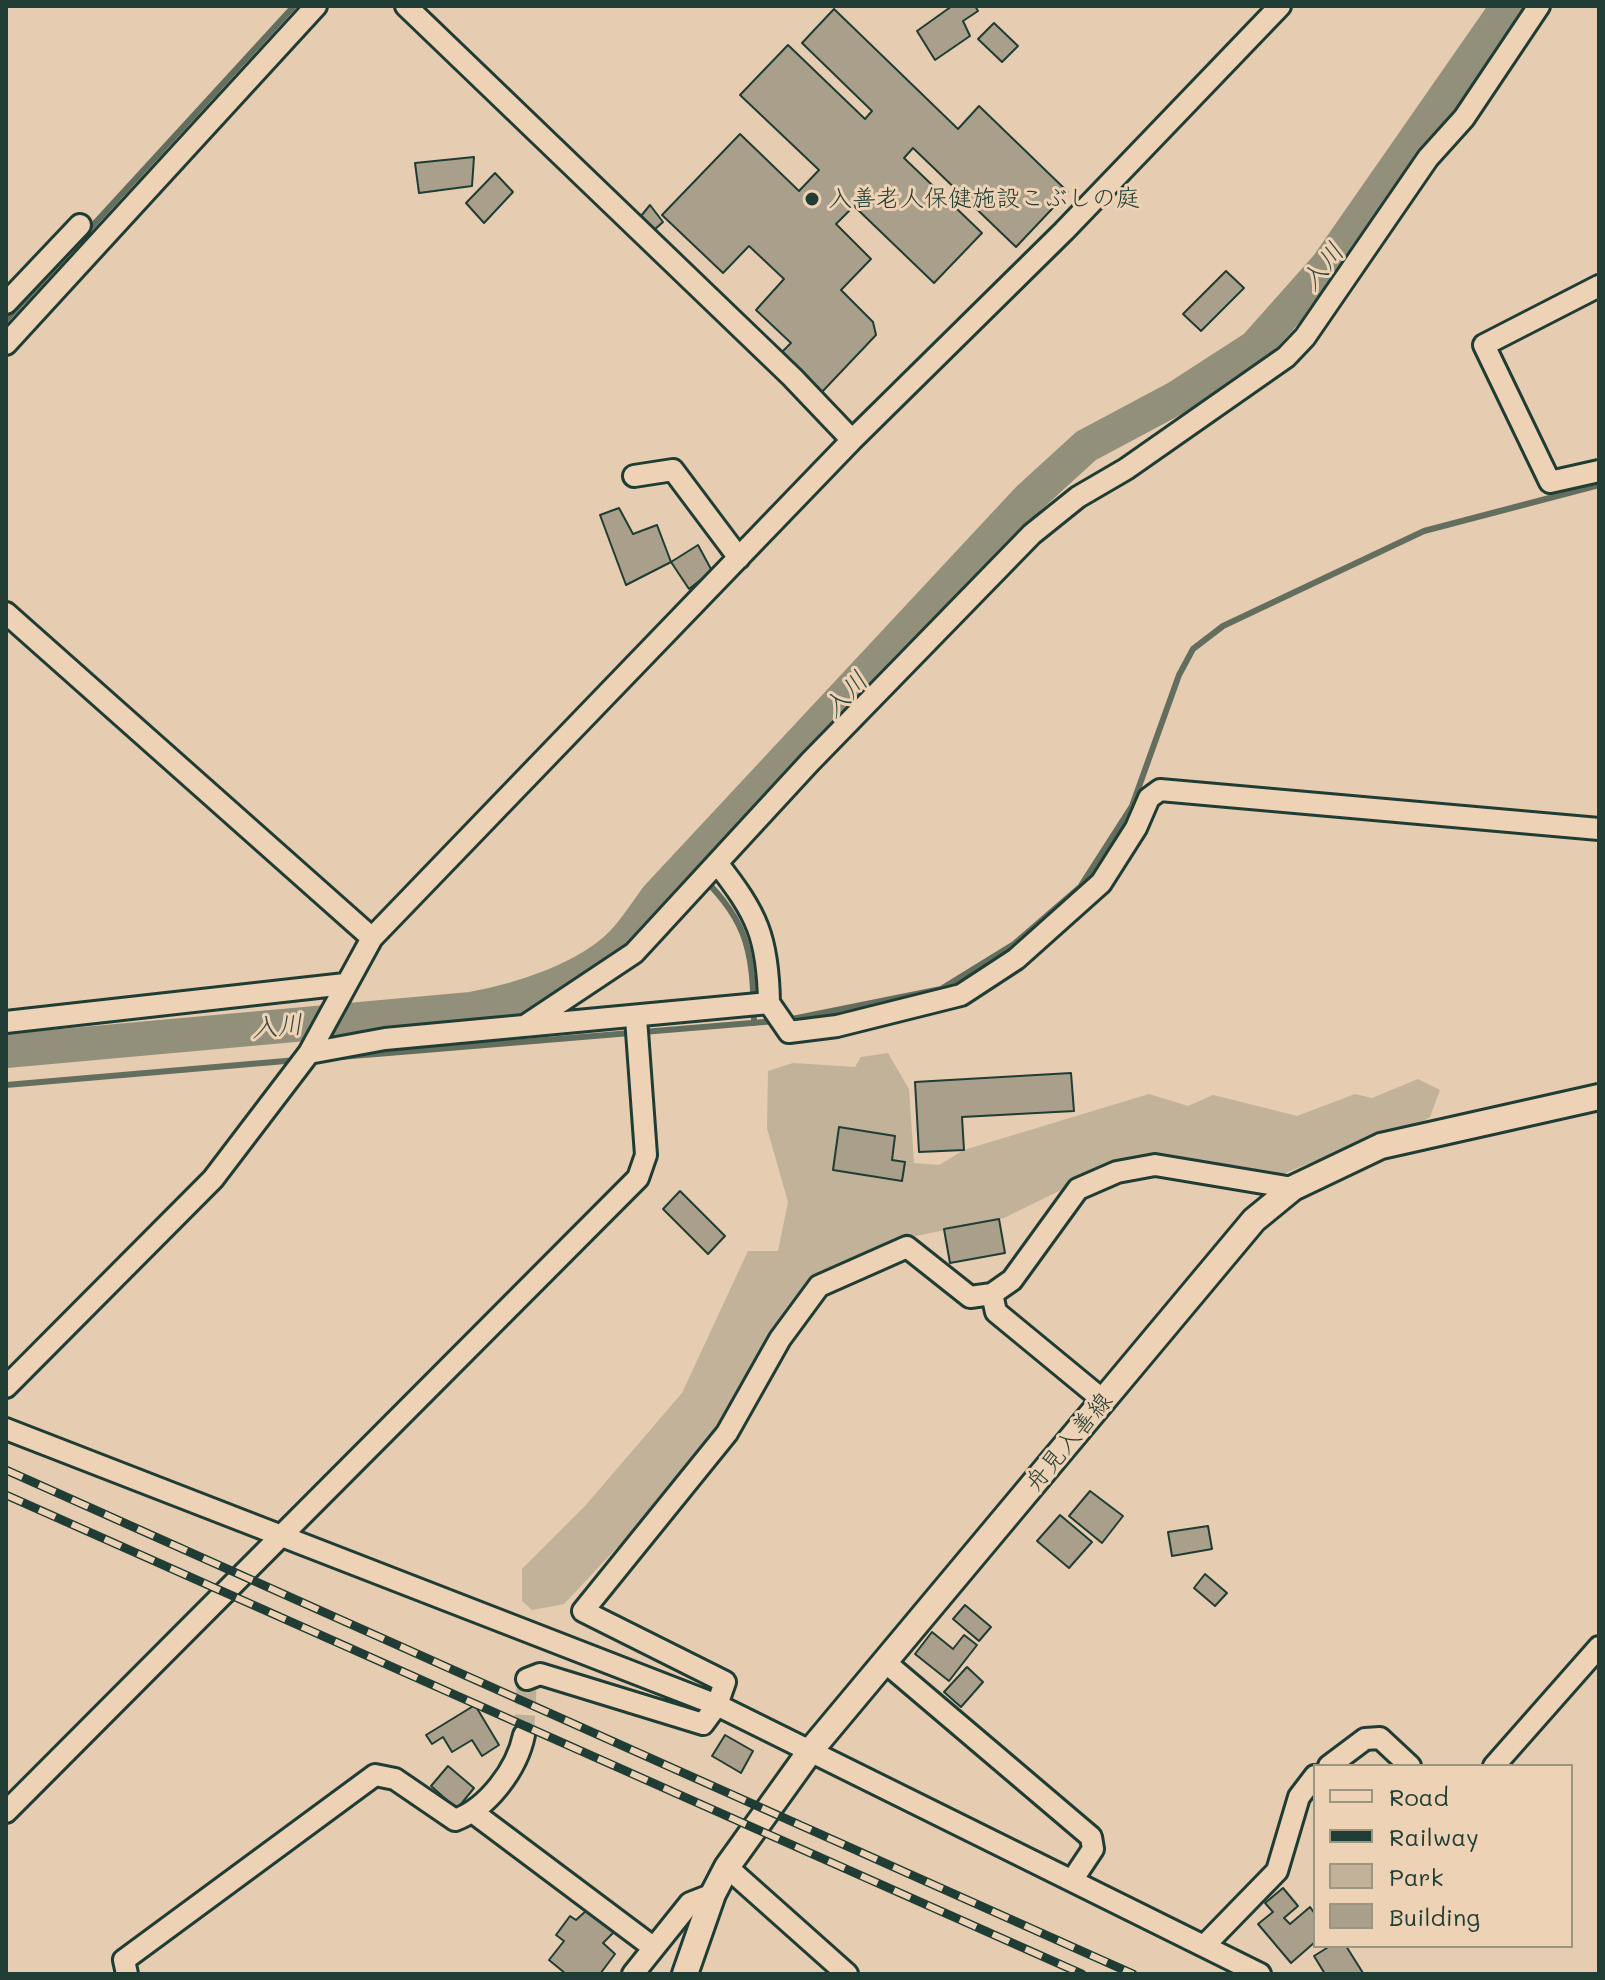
<!DOCTYPE html>
<meta charset="utf-8">
<style>
body{margin:0}
#map{position:relative;width:1605px;height:1980px;overflow:hidden;background:#e6ccb0;font-family:Mali,sans-serif}
canvas{display:block}
.frame{position:absolute;inset:0;border:8px solid #1f3d34;pointer-events:none}
.legend{position:absolute;left:1313px;top:1764px;width:260px;height:184px;box-sizing:border-box;background:#eed2b5;border:2px solid #9b9681;margin:0;padding:10px 14px;list-style:none;font-size:24px;color:#1f3d34}
.legend li{display:flex;align-items:center;gap:16px;height:40px}
.legend b{width:40px;border:2px solid #9b9681}
</style>
<div id="map">
<canvas width="1605" height="1980"></canvas>
<div class="frame"></div>
<ul class="legend">
<li><b style="height:10px;background:#eed2b5"></b>Road</li>
<li><b style="height:10px;background:#1f3d34"></b>Railway</li>
<li><b style="height:22px;background:#c1b299"></b>Park</li>
<li><b style="height:22px;background:#a99f8a"></b>Building</li>
</ul>
</div>
<script>
const c = document.querySelector('canvas').getContext('2d');
c.lineJoin = 'round';
function paint(path, color) { c.fillStyle = color; c.fill(path, 'evenodd'); }
function strokePath(path, color, width, dash) { c.strokeStyle = color; c.lineWidth = width; c.lineCap = dash ? 'butt' : 'round'; c.setLineDash(dash || []); c.stroke(path); }
function drawText(font, color, halo, rows, align = 'center') {
  c.font = font + ' Mali,"Klee One",sans-serif'; c.lineWidth = 6; c.setLineDash([]); c.textBaseline = 'middle'; c.strokeStyle = halo; c.fillStyle = color; for (const [text, x, y, turn = 0] of rows) {
    c.save(); c.translate(x, y); c.rotate((+turn || 0) * Math.PI / 180); c.textAlign = isNaN(turn) ? turn : align; if (halo) c.strokeText(text, 0, 0); c.fillText(text, 0, 0); c.restore();
  }
}
const green = new Path2D(`
 M888,1053L909,1089L914,1163L939,1165L964,1150L1149,1094L1188,1106L1213,1095L1297,1116L1355,1094L1372,1098L1418,1079L1440,1090L1430,1117L1415,1126L1356,1144L1273,1178L1108,1167L1004,1218L906,1238L838,1264L811,1281L718,1430L672,1489L564,1604L532,1610L522,1601V1569L585,1506L682,1393L748,1251H778L788,1202L767,1128L768,1071L793,1063L855,1067L861,1057Z`);
const stream = new Path2D(`
 M84,235L294,6
 M6,320L74,246
 M689,864C747,919 753,943 754,1023
 M787,1020L941,989L1014,944L1080,887L1132,806L1179,675L1193,649L1223,626L1424,531L1599,485
 M340,1057L776,1021
 M6,1085L297,1060`);
const river = new Path2D(`
 M6,1051L471,1009C520,1000 588,979 623,942C636,928 646,912 657,897L1028,499L1086,446L1176,398L1255,347L1327,266L1508,6`);
const building = new Path2D(`
 M952,6H975L978,11L963,21L970,36L935,60L917,31Z
 M834,9L958,129L979,106L1068,192L1016,247L913,148L904,158L982,233L934,283L854,206L836,224L871,259L841,290L873,322L876,335L821,393L780,354L791,343L756,310L784,279L749,246L723,273L662,215L740,134L799,191L819,170L740,95L788,45L865,119L872,111L802,43Z
 M994,23L1018,46L1002,62L978,39Z
 M474,157L472,186L419,193L415,163Z
 M495,173L513,192L484,223L466,203Z
 M650,205L663,222L654,230L641,216Z
 M1226,271L1244,288L1201,331L1183,314Z
 M619,508L633,534L657,525L671,562L626,585L600,515Z
 M698,545L712,571L689,589L671,562Z
 M1071,1073L1074,1111L962,1117L964,1150L919,1152L915,1082Z
 M839,1127L895,1136L892,1160L905,1162L902,1181L833,1170Z
 M680,1191L725,1236L708,1254L663,1209Z
 M999,1219L1005,1253L950,1263L944,1229Z
 M1090,1491L1123,1516L1102,1543L1069,1516Z
 M1060,1515L1092,1542L1069,1568L1037,1541Z
 M1208,1526L1212,1549L1172,1556L1168,1532Z
 M1205,1574L1227,1593L1215,1606L1194,1588Z
 M965,1605L991,1627L979,1641L953,1619Z
 M932,1632L953,1649L964,1635L977,1645L949,1681L915,1654Z
 M967,1667L983,1682L961,1707L944,1692Z
 M475,1705L499,1745L482,1756L472,1740L452,1752L443,1737L432,1744L426,1735Z
 M725,1735L753,1751L741,1773L712,1756Z
 M448,1766L474,1788L457,1809L431,1786Z
 M1283,1888L1298,1906L1284,1918L1290,1924L1310,1907L1315,1914V1942L1291,1963L1258,1924L1273,1912L1265,1903Z
 M587,1910L614,1932L603,1943L615,1954L600,1974H566L549,1960L564,1941L556,1935L570,1916L576,1920Z
 M1330,1946H1346L1363,1973L1325,1974L1314,1956Z`);
const minorTunnel = new Path2D(`
 M524,1735L527,1679`);
const minor = new Path2D(`
 M406,6L792,377L852,440
 M1599,286L1484,345L1550,482L1599,471
 M6,303L80,225
 M6,344L316,6
 M634,476L673,470L739,558
 M6,613L372,938
 M717,863C757,914 768,937 769,1003
 M6,1022L345,984
 M526,1025L634,953L810,762L1032,534L1078,497L1126,469L1286,357L1305,337L1428,158L1464,118L1539,6
 M309,1053L385,1039L769,1003L789,1032L837,1026L961,995L1016,959L1101,883L1136,828L1149,798L1160,790L1599,829
 M992,1294L996,1312L1104,1401
 M6,1387L213,1179L309,1053L372,938L852,440L1064,231L1280,6
 M6,1429L717,1705L1260,1974
 M885,1662L1091,1837L1093,1849L1073,1879
 M527,1679L540,1674L703,1724L717,1705L725,1682L583,1611L727,1433L780,1339L819,1286L907,1247L970,1297L992,1294L1012,1280L1078,1189L1117,1172L1155,1165L1293,1188
 M1329,1766L1365,1739L1380,1738L1410,1766
 M1494,1766L1599,1647
 M6,1812L638,1178L646,1155L636,1018
 M474,1813L654,1948
 M727,1867L847,1974
 M1204,1946L1277,1871L1299,1797L1315,1776
 M127,1974L124,1960L375,1775L395,1779L455,1820C488,1808 517,1769 524,1735
 M633,1974L690,1903L713,1894`);
const major = new Path2D(`
 M685,1974L713,1894L727,1867L811,1750L1254,1220L1293,1188L1381,1146L1599,1097`);
const rail = new Path2D(`
 M6,1470L1133,1974
 M6,1495L1082,1974`);
const markers = [
 [812,199,8,"#1f3d34"]
];
const poiNames = [
 ["入善老人保健施設こぶしの庭",828,199]
];
const streetNames = [
 ["舟見入善線",1069,1442,-50]
];
const waterNames = [
 ["入川",1323,267,-52],
 ["入川",846,695,-47],
 ["入川",277,1027,-5]
];
paint(green, '#c1b299');
strokePath(stream, '#646e5f', 6);
strokePath(river, '#928f7b', 34);
paint(building, '#a99f8a');
strokePath(building, '#1f3d34', 2);
strokePath(minorTunnel, '#beaf97', 20, [20, 10]);
strokePath(minor, '#1f3d34', 26);
strokePath(major, '#1f3d34', 30);
strokePath(minor, '#eed2b5', 20);
strokePath(major, '#eed2b5', 24);
strokePath(rail, '#1f3d34', 9);
strokePath(rail, '#eed2b5', 6, [18]);
for (const [x, y, r, color] of markers) { const dot = new Path2D(); dot.arc(x, y, r, 0, 2 * Math.PI); c.fillStyle = color; c.fill(dot); strokePath(dot, '#eed2b5', 3); }
drawText('24px', '#1f3d34', '#eed2b5', poiNames, 'left');
drawText('24px', '#1f3d34', '#eed2b5', streetNames);
drawText('italic 26px', '#30493f', '#eed2b5', waterNames);
</script>
